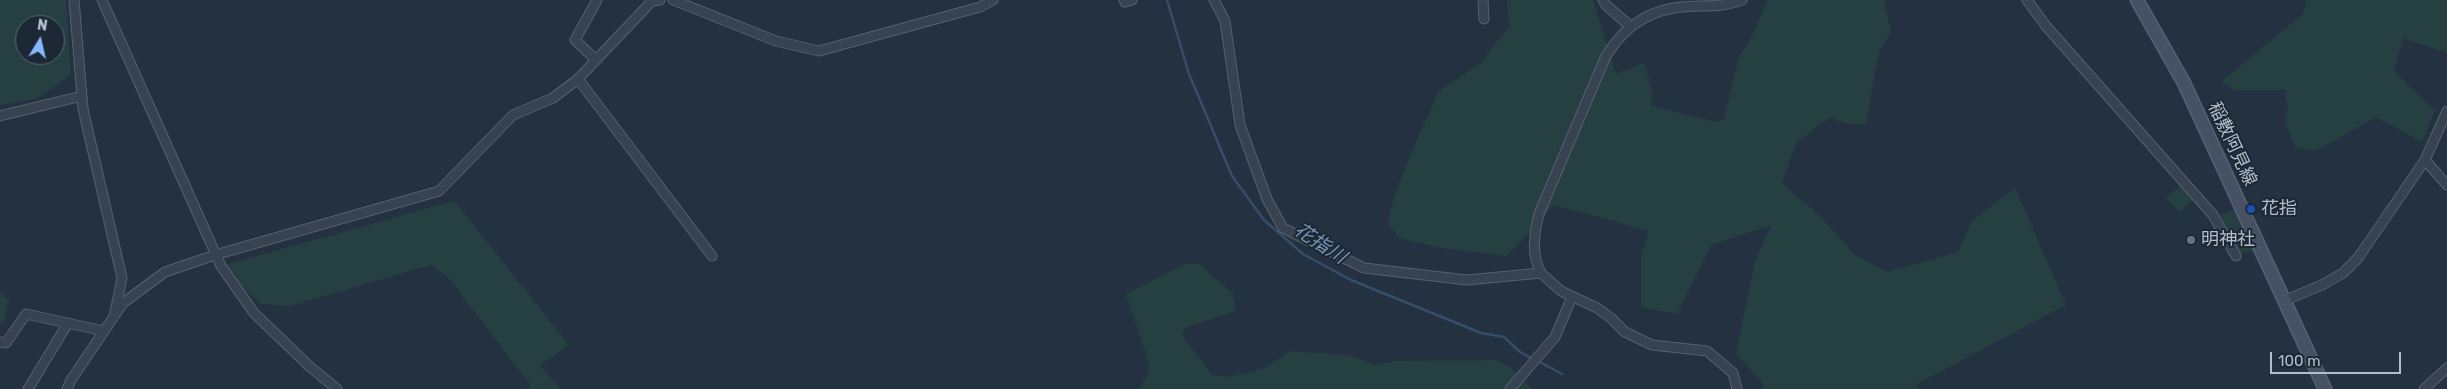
<!DOCTYPE html>
<meta charset="utf-8">
<style>
body{margin:0}
#map{position:relative;width:2447px;height:389px;overflow:hidden;background:#233141;font-family:Rubik,sans-serif}
canvas{display:block}
.north{position:absolute;left:15px;top:15px;width:50px;height:50px;box-sizing:border-box;background:#1d2836;border:1px solid #596472;border-radius:50%;rotate:9deg;font-size:14px;font-weight:700;line-height:20px;text-align:center;color:#b4becb}
.north::after{content:'';display:block;margin:auto;width:18px;height:22px;background:#86b9fe;clip-path:polygon(50% 0,100% 100%,50% 72%,0 100%)}
.scale{position:absolute;left:2270px;top:352px;width:131px;height:22px;box-sizing:border-box;border:2px solid #b4becb;border-top:0;padding-left:6px;font-size:15px;line-height:18px;white-space:nowrap;color:#b4becb;-webkit-text-stroke:4px #1d2836;paint-order:stroke}
</style>
<div id="map">
<canvas width="2447" height="389"></canvas>
<div class="north">N</div>
<div class="scale">100 m</div>
</div>
<script>
const c = document.querySelector('canvas').getContext('2d');
c.lineJoin = 'round';
function paint(path, color) { c.fillStyle = color; c.fill(path, 'evenodd'); }
function strokePath(path, color, width, dash) { c.strokeStyle = color; c.lineWidth = width; c.lineCap = dash ? 'butt' : 'round'; c.setLineDash(dash || []); c.stroke(path); }
function drawText(font, color, halo, rows, align = 'center') {
  c.font = font + ' Rubik,"Noto Sans JP",sans-serif'; c.lineWidth = 4; c.setLineDash([]); c.textBaseline = 'middle'; c.strokeStyle = halo; c.fillStyle = color; for (const [text, x, y, turn = 0] of rows) {
    c.save(); c.translate(x, y); c.rotate((+turn || 0) * Math.PI / 180); c.textAlign = isNaN(turn) ? turn : align; if (halo) c.strokeText(text, 0, 0); c.fillText(text, 0, 0); c.restore();
  }
}
const green = new Path2D(`
 M0,0H66L71,75L36,99L0,105ZM25,25H55V55H25Z
 M1507,0H1593L1616,74L1644,63L1652,89L1651,106L1716,122L1724,119L1738,60L1755,30L1767,0H1884L1891,32L1879,51L1866,125L1846,124L1830,117L1796,143L1782,183L1820,216L1855,255L1888,272L1958,252L1971,222L2015,188L2066,305L1917,384L1919,389H1764L1761,381L1736,354L1755,261L1771,225L1711,245L1677,314L1641,307V256L1649,231L1554,205L1507,256L1440,248L1399,238L1388,223L1393,199L1414,146L1439,91L1481,63L1509,26Z
 M2307,0H2447V53L2403,38L2394,71L2435,111L2422,142L2376,117L2316,151L2296,148L2285,123L2288,111L2285,90H2233L2222,81L2303,14Z
 M2183,183L2195,197L2179,212L2166,198Z
 M454,201L569,345L540,365L560,389H527L531,386L447,276L430,265L291,306L261,304L221,266Z
 M2237,208L2256,250L2238,254L2218,216Z
 M1185,264H1199L1233,294L1235,311L1185,328L1182,335L1212,375L1228,377L1262,369L1290,351L1349,355L1375,365L1397,361L1497,360L1510,367L1532,389H1139L1148,375L1149,364L1126,294Z
 M0,292L9,300L3,324H0Z`);
const stream = new Path2D(`
 M1167,0L1189,74L1232,176L1264,220L1303,254L1351,280L1481,333L1504,337L1520,352L1533,359
 M1538,361L1562,374`);
const street = new Path2D(`
 M74,0L83,109L122,278L115,312
 M102,0L221,266L254,313L308,365L337,389
 M673,0L776,41L819,51L980,7L993,0
 M1124,0L1125,2L1132,0
 M1214,0L1225,21L1240,125L1267,199L1283,228L1364,268L1467,280L1541,273L1561,291L1597,308L1611,318L1625,332L1652,345L1707,351L1733,373L1737,389
 M1483,0L1484,19
 M1603,0L1606,5L1631,27
 M2027,0L2046,26L2213,215L2236,256
 M595,59L575,40L597,0
 M578,79L712,256
 M0,116L82,96
 M2425,160L2447,185
 M1541,273C1531,254 1534,234 1539,214L1605,58C1620,32 1643,13 1674,8C1697,4 1720,9 1742,0
 M2286,300L2322,285L2343,273L2358,258L2425,160L2447,111
 M0,342L6,343L26,314L104,331
 M28,389L68,323
 M67,389L71,380L123,303L165,272L215,255L439,191L513,115L553,98L578,79L652,1L660,0
 M1510,389L1555,337L1572,297
 M2424,389L2447,368`);
const secondary = new Path2D(`
 M2137,0L2184,83L2325,389`);
const markers = [
 [2251,209,5,"#1a4fb4"],
 [2191,240,5,"#6b7280"]
];
const streetNames = [
 ["稲敷阿見線",2232,144,65]
];
const poiNames = [
 ["花指",2261,209],
 ["明神社",2201,240]
];
const waterNames = [
 ["花指川",1320,244,33]
];
paint(green, '#264042');
strokePath(stream, '#364e69', 2.5);
strokePath(street, '#56616e', 11);
strokePath(secondary, '#56616e', 15);
strokePath(street, '#384351', 9);
strokePath(secondary, '#465264', 12);
for (const [x, y, r, color] of markers) { const dot = new Path2D(); dot.arc(x, y, r, 0, 2 * Math.PI); c.fillStyle = color; c.fill(dot); strokePath(dot, '#1d2836', 2); }
drawText('18px', '#b4becb', '#1d2836', streetNames);
drawText('18px', '#b4becb', '#1d2836', poiNames, 'left');
drawText('italic 19px', '#7a96b4', '#1d2836', waterNames);
</script>
